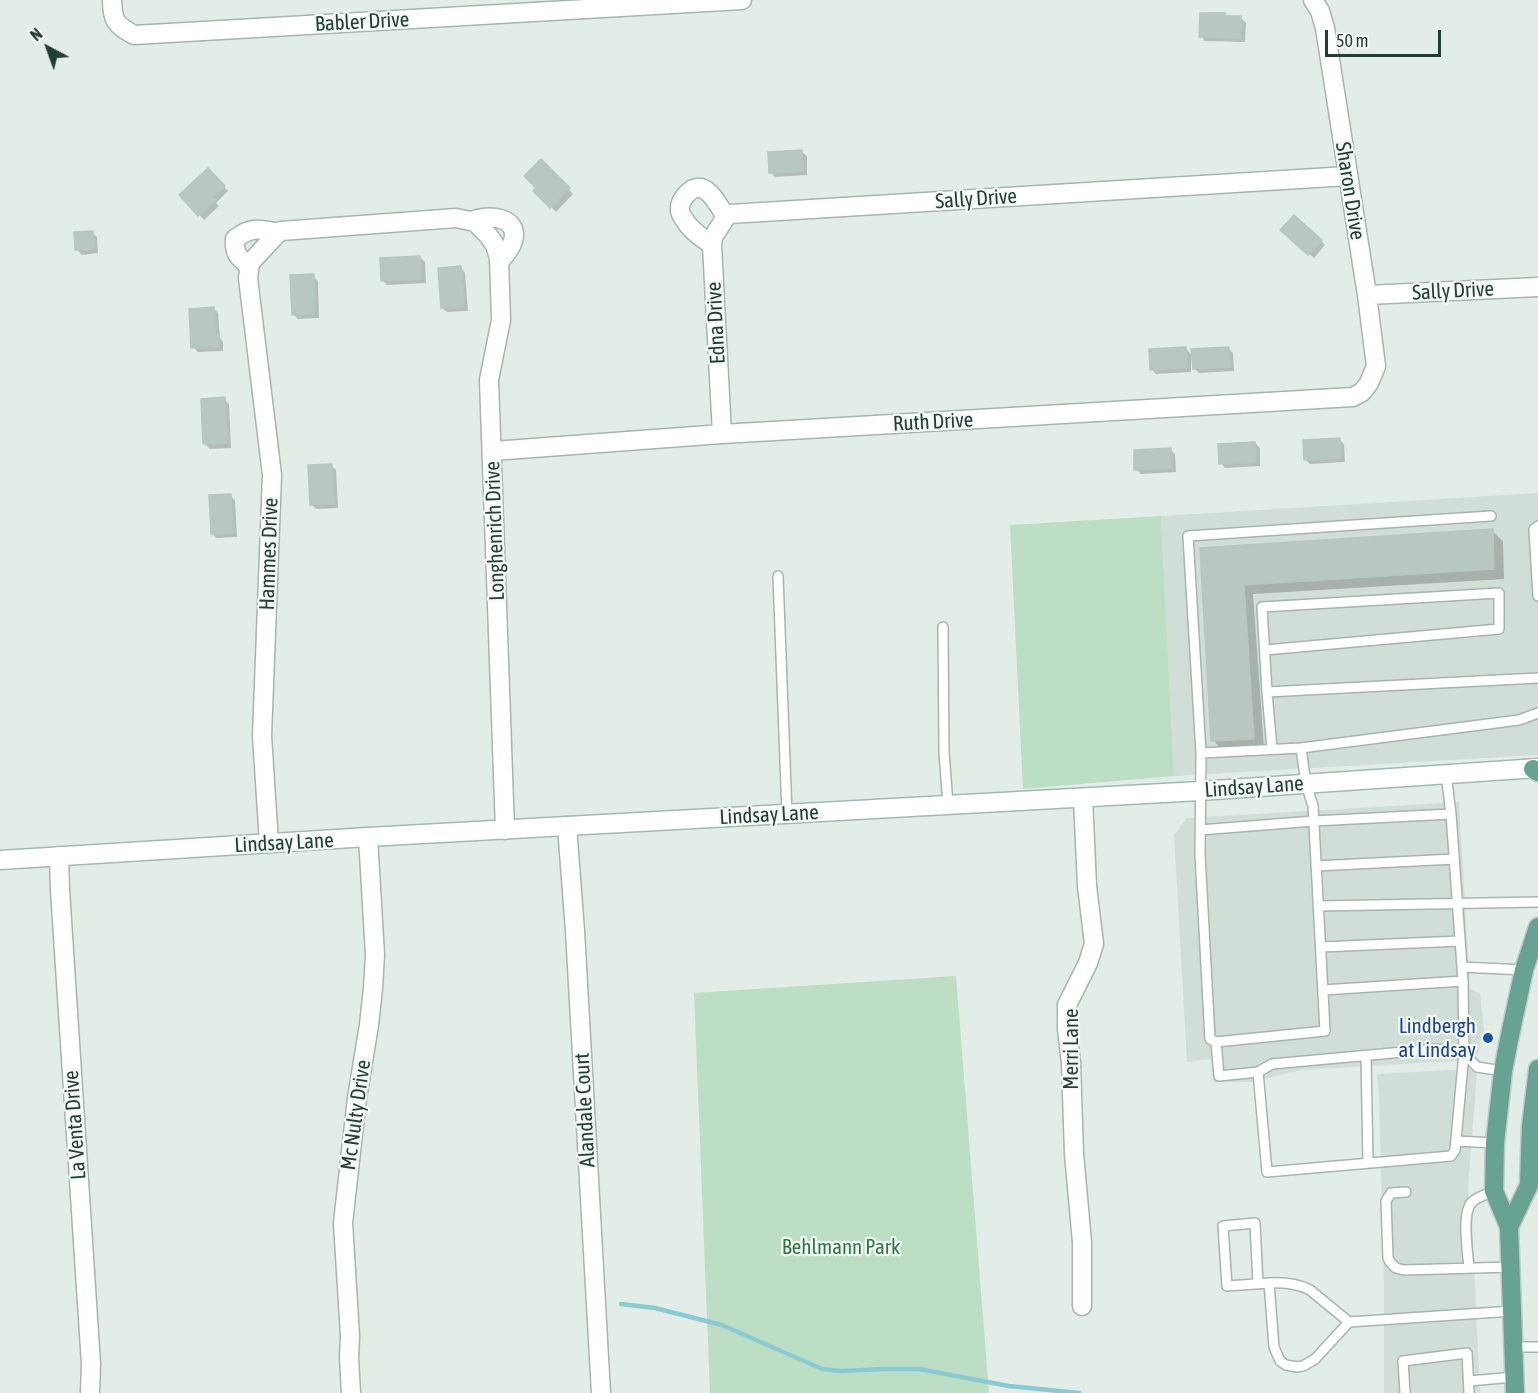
<!DOCTYPE html>
<style>
body{margin:0}
#map{position:relative;width:1538px;height:1393px;overflow:hidden;background:#e3ede8;font-family:"Asap Condensed",sans-serif}
canvas{display:block}
.north{position:absolute;left:18px;top:18px;width:60px;height:60px;-webkit-text-stroke:4px #f4f9f6;paint-order:stroke;rotate:319deg;font-size:16px;font-weight:700;line-height:24px;text-align:center;color:#223f36}
.north::after{content:'';display:block;margin:auto;width:21px;height:27px;background:#223f36;clip-path:polygon(50% 0,100% 100%,50% 72%,0 100%)}
.scale{position:absolute;left:1325px;top:30px;width:116px;height:27px;box-sizing:border-box;border:3px solid #223f36;border-top:0;padding-left:8px;font-size:18px;line-height:21px;white-space:nowrap;color:#223f36;-webkit-text-stroke:4px #f4f9f6;paint-order:stroke}
</style>
<div id="map">
<canvas width="1538" height="1393"></canvas>
<div class="north">N</div>
<div class="scale">50 m</div>
</div>
<script>
const c = document.querySelector('canvas').getContext('2d');
c.lineJoin = 'round';
function paint(path, color) { c.fillStyle = color; c.fill(path, 'evenodd'); }
function strokePath(path, color, width, dash) { c.strokeStyle = color; c.lineWidth = width; c.lineCap = dash ? 'butt' : 'round'; c.setLineDash(dash || []); c.stroke(path); }
function drawText(font, color, halo, rows, align = 'center') {
  c.font = font + ' "Asap Condensed",sans-serif'; c.lineWidth = 4.5; c.setLineDash([]); c.textBaseline = 'middle'; c.strokeStyle = halo; c.fillStyle = color; for (const [text, x, y, turn = 0] of rows) {
    c.save(); c.translate(x, y); c.rotate((+turn || 0) * Math.PI / 180); c.textAlign = isNaN(turn) ? turn : align; if (halo) c.strokeText(text, 0, 0); c.fillText(text, 0, 0); c.restore();
  }
}
const built = new Path2D(`
 M1538,493V755L1174,776L1161,516Z
 M1459,802L1470,989L1480,993L1484,1029L1478,1053L1467,1064L1455,1061L1301,1070L1251,1082H1213L1211,1059L1187,1062L1174,835L1187,818Z
 M1469,1069L1477,1074L1468,1187L1473,1244L1480,1393H1384V1281L1379,1095L1377,1074Z`);
const green = new Path2D(`
 M1161,516L1174,776L1023,789L1010,525Z
 M956,976L989,1393H710L694,993Z`);
const shadow = new Path2D(`
 M1225,15L1228,18H1241L1246,23L1245,42L1205,41L1201,36Z
 M802,152L807,156V175L775,177L770,172Z
 M541,161L573,194L556,212L535,191L538,188Z
 M208,170L228,191L216,203L219,206L204,220L181,195Z
 M92,232L97,237L98,253L82,255L77,250Z
 M1287,235L1321,241L1325,245L1314,258Z
 M420,257L425,262L426,283L387,285L382,280Z
 M461,268L465,273L468,311L447,312L442,308Z
 M313,276L318,281L319,318L298,319L293,314Z
 M214,309L218,313L220,338L223,342V351L198,352L193,347Z
 M1228,348L1233,353L1234,371L1199,373L1194,368Z
 M1186,349L1191,354V372L1156,374L1151,369Z
 M224,399L229,404L231,448L210,449L205,444Z
 M1339,439L1344,444L1345,462L1310,464L1305,459Z
 M1255,443L1260,448V466L1225,468L1221,463Z
 M1170,449L1175,454L1176,472L1141,474L1136,469Z
 M331,466L336,470L338,508L316,509L311,504Z
 M230,496L235,500L237,537L217,538L212,534Z
 M1492,531L1503,541L1504,579L1253,594L1264,749L1223,751L1213,740L1202,549Z`);
const stream = new Path2D(`
 M621,1304L655,1308L722,1325L822,1369L841,1371L884,1369H919L1009,1386L1079,1393`);
const building = new Path2D(`
 M1200,13H1225V16H1241V38L1199,37Z
 M802,150L803,171L769,173L768,152Z
 M541,159L570,188L550,208L533,191L536,188L524,176Z
 M208,168L225,186L212,197L216,200L198,216L179,195Z
 M1294,215L1322,240L1308,255L1280,230Z
 M93,231L94,249L75,250L74,232Z
 M420,256L421,279L381,281L380,258Z
 M461,266L464,306L441,308L438,268Z
 M314,274L315,314L292,315L290,275Z
 M214,307L216,335H219V346L191,348L189,309Z
 M1186,347L1187,368L1150,370L1149,349Z
 M1229,347L1230,367L1193,369L1191,349Z
 M225,397L227,443L203,444L201,399Z
 M1340,438L1341,458L1304,460L1303,440Z
 M1255,442L1256,462L1219,464L1218,444Z
 M1171,448L1172,468L1134,470V450Z
 M332,464L334,504L310,505L308,465Z
 M231,494L233,533L211,534L209,495Z
 M1493,529L1494,569L1244,585L1254,739L1211,741L1200,548Z`);
const lane = new Path2D(`
 M1538,526L1534,529L1538,596
 M778,576L787,814
 M943,627L944,752L948,805
 M1265,650L1499,629V593L1262,607L1267,692
 M1301,748L1519,720L1538,713
 M1272,749L1267,692L1538,678
 M1201,753L1301,748L1306,784L1313,806L1325,1031L1216,1042L1210,1039L1200,855L1201,753L1188,536L1491,516
 M1446,774L1451,814
 M1200,830L1314,821L1451,814L1463,981L1464,1053L1455,1150L1451,1156L1267,1172L1258,1072L1219,1076L1216,1042
 M1316,866L1454,859
 M1318,906L1538,902
 M1321,947L1460,941
 M1462,967L1524,970
 M1323,990L1463,981
 M1366,1056L1368,1163
 M1258,1072L1272,1064L1436,1049L1464,1053L1477,1067L1503,1071
 M1456,1141L1495,1143
 M1406,1192L1391,1193L1386,1201L1388,1258L1390,1262L1396,1268L1404,1270L1511,1267
 M1469,1268C1468,1253 1461,1213 1472,1202C1477,1197 1487,1194 1494,1191
 M1258,1284L1255,1223L1223,1226L1227,1286L1269,1283
 M1349,1322L1315,1359L1303,1366L1297,1367L1286,1365L1280,1361L1274,1347L1269,1283C1284,1282 1297,1283 1310,1290L1349,1322L1513,1311
 M1513,1347H1538
 M1469,1381L1514,1377
 M1405,1393L1403,1361L1467,1353L1469,1393`);
const street = new Path2D(`
 M112,0C113,22 115,24 134,35L742,0
 M726,217L730,214L1348,176
 M471,221C487,214 520,216 513,241C511,249 504,256 499,262
 M712,245C702,238 690,230 684,219C682,216 680,214 680,210C679,201 690,186 701,188C712,191 720,208 726,217
 M249,266C238,257 234,254 235,239C251,226 260,229 279,233
 M1367,295L1538,287
 M722,434L712,245L713,237L726,217
 M493,451L722,434L1353,397L1362,392L1369,383L1376,366L1367,295L1325,28L1320,11L1313,0
 M567,826L575,931L601,1393
 M269,843L262,736L272,475L248,278L250,263L276,235L281,231L456,218L475,222L488,235L495,245L499,258L501,320L489,380L505,830
 M59,856L60,890L91,1364L90,1393
 M1082,1306V1242L1074,1154L1071,1063L1067,1029V1005L1088,963L1094,944L1087,886L1083,798
 M351,1393L349,1358L350,1336L343,1223L357,1098L369,1025L373,988L375,955L368,837`);
const secondary = new Path2D(`
 M0,860L368,837L1200,791L1538,768`);
const primary = new Path2D(`
 M1533,769L1538,772
 M1509,1227L1529,1185L1531,1126L1538,1069
 M1515,1393L1509,1227L1494,1191L1495,1143L1503,1071L1510,1035L1524,970L1538,927`);
const markers = [
 [1488,1038,6,"#1a4fb4"]
];
const streetNames = [
 ["Babler Drive",362,22,-3],
 ["Sharon Drive",1350,191,81],
 ["Sally Drive",976,199,-4],
 ["Sally Drive",1453,291,-3],
 ["Edna Drive",716,323,-93],
 ["Ruth Drive",933,422,-3],
 ["Longhenrich Drive",495,531,-92],
 ["Hammes Drive",269,554,-88],
 ["Lindsay Lane",1254,787,-4],
 ["Lindsay Lane",769,815,-3],
 ["Lindsay Lane",284,843,-3],
 ["Merri Lane",1071,1049,-90],
 ["Alandale Court",585,1110,-93],
 ["Mc Nulty Drive",356,1115,-82],
 ["La Venta Drive",75,1125,-94]
];
const transitNames = [
 ["Lindbergh",1476,1026],
 ["at Lindsay",1476,1050]
];
const parkNames = [
 ["Behlmann Park",841,1247]
];
paint(built, '#d1ddd7');
paint(green, '#bcdec4');
paint(shadow, '#0003');
strokePath(stream, '#8acad3', 4.5);
paint(building, '#b8c8c1');
strokePath(building, '#b5c7bf', 1.5);
strokePath(lane, '#a5b5af', 12);
strokePath(street, '#a5b5af', 21);
strokePath(secondary, '#a1b9b0', 21);
strokePath(primary, '#c1c9c7', 21);
strokePath(lane, '#fff', 9);
strokePath(street, '#fff', 18);
strokePath(secondary, '#fff', 18);
strokePath(primary, '#67a392', 18);
for (const [x, y, r, color] of markers) { const dot = new Path2D(); dot.arc(x, y, r, 0, 2 * Math.PI); c.fillStyle = color; c.fill(dot); strokePath(dot, '#f4f9f6', 2); }
drawText('21px', '#223f36', '#f4f9f6', streetNames);
drawText('21px', '#164399', '#f4f9f6', transitNames, 'right');
drawText('21px', '#2c7646', '#f4f9f6', parkNames);
</script>
